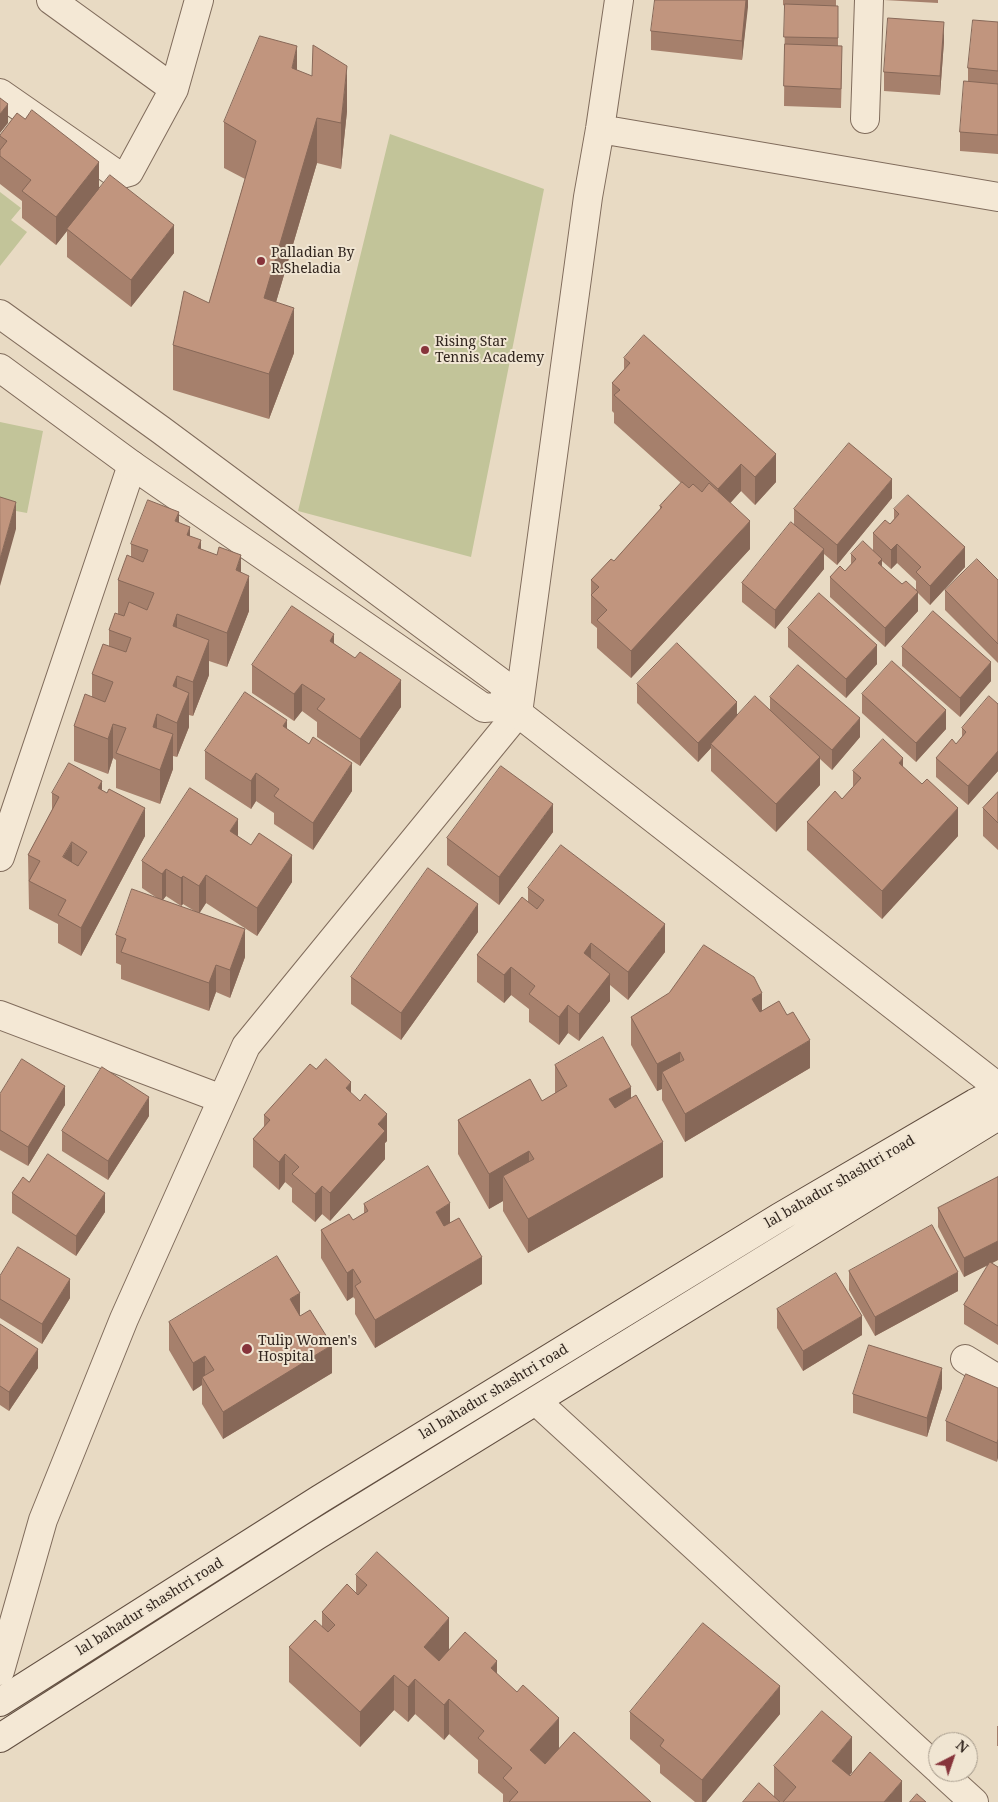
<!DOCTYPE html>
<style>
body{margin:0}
#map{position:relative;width:998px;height:1802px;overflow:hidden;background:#e8dac3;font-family:"Noto Serif",serif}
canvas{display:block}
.north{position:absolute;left:928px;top:1732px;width:50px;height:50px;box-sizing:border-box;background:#f0e5d2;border:1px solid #a4998a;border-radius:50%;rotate:41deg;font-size:14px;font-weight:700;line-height:20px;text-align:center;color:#32261f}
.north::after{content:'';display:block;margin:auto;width:18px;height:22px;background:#87343b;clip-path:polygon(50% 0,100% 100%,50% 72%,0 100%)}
</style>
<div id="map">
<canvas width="998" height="1802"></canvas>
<div class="north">N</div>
</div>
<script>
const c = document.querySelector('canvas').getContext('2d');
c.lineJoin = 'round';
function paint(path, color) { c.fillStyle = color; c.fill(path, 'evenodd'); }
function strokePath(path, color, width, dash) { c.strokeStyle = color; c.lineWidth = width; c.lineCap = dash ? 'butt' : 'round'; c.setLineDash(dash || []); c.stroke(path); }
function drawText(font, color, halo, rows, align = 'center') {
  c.font = font + ' "Noto Serif",serif'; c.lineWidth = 4; c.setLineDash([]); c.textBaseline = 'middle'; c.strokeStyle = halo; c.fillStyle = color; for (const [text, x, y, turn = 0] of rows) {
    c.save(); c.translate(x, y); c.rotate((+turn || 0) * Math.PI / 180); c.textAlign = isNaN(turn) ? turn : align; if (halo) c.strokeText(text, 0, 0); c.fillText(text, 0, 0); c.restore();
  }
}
const green = new Path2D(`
 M390,134L544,189L471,557L298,511Z
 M0,192L21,208L11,220L27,232L0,266Z
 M0,422L43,431L27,513L0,508Z`);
const minor = new Path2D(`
 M51,0L174,89
 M0,93L118,175L129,172L174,89L199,0
 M865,119L869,0
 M600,129L998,197
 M0,857L132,465
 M0,1015L222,1099
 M965,1359L998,1379
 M536,1401L938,1769
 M0,1671L43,1520L124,1319L246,1046L518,713L588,197L600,129L619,0
 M941,1772L974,1802`);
const tertiary = new Path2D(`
 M0,314L161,430L503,684L509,706L998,1087
 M0,368L132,465L484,708L509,706`);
const secondary = new Path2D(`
 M0,1702L320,1499L780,1217L975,1103L994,1094
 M0,1738L316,1536L998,1116`);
const wall = new Path2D(`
 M748,0L742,60L651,50V31Z
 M783,0H836V6H838V46L842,66L841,108L784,106L785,6L783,5Z
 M884,0H938V3Z
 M998,22V154L960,151V132L968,81V68Z
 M944,41L940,95L884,91V72Z
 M297,70L347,111L341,169L317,163L276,302L294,353L269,419L173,390V345L209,303L245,179L224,168V122Z
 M0,135L99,189L174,253L131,307L67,257V231L56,245L22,218V201L0,184Z
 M624,358L776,482L755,505L741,491L730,503L750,549L631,678L597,648V628L591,623V580L614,561L660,510V506L681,483L614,423V413L612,411V383L624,370Z
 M892,498L837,565L824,554V569L775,629L742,602V583L794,524V509Z
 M894,509L965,567L930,605L918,593V611L885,647L830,597V577L845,571L851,564V554L873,550V533L890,524L894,519ZM882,561L891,569L897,563L916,581V590L902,584L882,567Z
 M179,523L201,549L241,572L249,611L227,667L209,661V675L193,716L189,715V727L177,757L173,756V769L160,804L116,788V760L113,758L108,774L74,761V726L92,697V674L109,646V630L118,614V580L131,557V544Z
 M998,580V663L945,610V590Z
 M788,628L877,664L846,698L788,647Z
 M334,644L401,707L360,766L317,737V722L302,711L294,721L252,693V665Z
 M902,647L991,681L960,717L902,666Z
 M637,684L737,715L770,710V697L860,737L832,770L820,759V785L776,832L711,771V748L698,762L637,703Z
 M998,688V771L968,805L936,777V758L956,744L962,738V728L998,703Z
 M862,694L946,729L916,762L862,713Z
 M287,729L352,791L313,850L274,824V813L256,801L251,809L205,779V751Z
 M903,767L958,836L882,919L807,850V822L842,799L853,787V771Z
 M102,790L145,836L81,956L58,943V924L29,909L28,855L52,810V793Z
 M998,792V850L983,836V808Z
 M553,832L499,905L447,865V838Z
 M238,836L292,882L257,936L206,903L199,913L245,957L230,998L216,992L209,1011L121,979V965L116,963V935L157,898L142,888V861ZM166,896L181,906L183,904L196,912L163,900Z
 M528,888L665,952L628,1000L610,985V1001L579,1041L568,1033L559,1045L529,1022V1009L511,995L504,1003L477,982V955L528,902Z
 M478,932L401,1040L351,1004V977Z
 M762,1011L810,1068L685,1142L662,1100V1089L657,1091L631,1045V1017Z
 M555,1065L631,1098L663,1177L528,1253L503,1211V1201L489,1209L458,1154V1120L542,1101L555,1094Z
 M316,1069L351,1093L387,1141L385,1143V1159L330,1221L322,1214L315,1222L292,1202V1188L285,1182L279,1190L253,1167V1139L264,1127V1115Z
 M0,1094L65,1105L28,1166L0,1150Z
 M149,1116L108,1180L62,1151V1131Z
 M998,1177V1260L992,1263L998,1267V1345L964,1324V1305L988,1265L964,1277L938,1227V1208Z
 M12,1193L105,1212L76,1256L12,1213Z
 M364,1204L450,1223L482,1284L375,1348L355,1314V1299L353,1297L347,1301L321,1258V1230L353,1220L364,1213Z
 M849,1271L958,1291L875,1336L849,1290Z
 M0,1276L70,1298L42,1344L0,1318Z
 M777,1309L862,1335L803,1371L777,1328Z
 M300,1316L332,1373L223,1439L202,1404V1385L193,1391L169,1350V1322Z
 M0,1324L38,1368L9,1411L0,1405Z
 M942,1388L927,1437L853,1413V1394Z
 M998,1388L997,1462L946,1441V1421Z
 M356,1575L449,1650L497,1674L559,1748L651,1802H503V1794L478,1773V1760L449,1734L444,1740L415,1714L408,1722L394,1710L360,1747L289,1682V1647L322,1626V1612L356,1593Z
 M630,1712L780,1714L706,1802H695L660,1773V1765L630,1739Z
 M997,1726H998V1746H997Z
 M774,1766L852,1772L849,1776L902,1802H743L774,1796Z`);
const shadedWall = new Path2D(`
 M746,0H748V7L742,60V41Z
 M944,22V41L940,95V76Z
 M297,46V91L292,68Z
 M347,66V111L341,169V123Z
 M8,104V123L0,133V114Z
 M317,118V163L264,343V298Z
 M99,162V190L56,245V217Z
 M174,225V253L131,307V280Z
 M294,308V353L269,419V374Z
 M776,454V482L755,505V477Z
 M741,464V491L718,517V489Z
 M892,479V498L837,565V545Z
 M16,502V529L0,586V559Z
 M179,512V547L175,521Z
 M750,521V549L631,678V651Z
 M190,527V562L187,535Z
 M201,540V575L198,548Z
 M897,544V563L891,569V550Z
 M965,547V567L930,605V586Z
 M824,549V569L775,629V610Z
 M241,555V590L236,570Z
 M882,559V578L878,563Z
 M249,576V611L227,667V633Z
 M918,592V611L885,647V628Z
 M177,614V648L173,626Z
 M334,634V662L330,641Z
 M209,640V675L193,716V682Z
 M877,645V664L846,698V679Z
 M991,662V681L960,717V698Z
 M177,676V711L173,686Z
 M401,680V707L360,766V739Z
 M302,684V711L294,721V694Z
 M189,693V727L177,757V723Z
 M737,702V721L711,744V748L698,762V743Z
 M946,710V729L916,762V743Z
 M157,714V749L153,727Z
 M860,718V737L832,770V750Z
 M287,720V747L283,726Z
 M113,724V758L108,774V739Z
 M173,734V769L160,804V770Z
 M998,751V771L968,805V786Z
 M820,757V785L776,832V804Z
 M903,758V786L899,763Z
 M352,763V791L313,850V823Z
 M256,773V801L251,809V781Z
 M102,781V808L98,788Z
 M553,804V832L499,905V877Z
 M145,808V836L81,956V928Z
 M958,808V836L882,919V891Z
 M238,819V847L230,831Z
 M72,842V870L63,857Z
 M292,855V882L257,936V908Z
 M166,869V896L162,901V874Z
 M206,875V903L199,914V886Z
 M183,876V904L181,906V878Z
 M478,904V932L401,1040V1013Z
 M665,924V952L628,1000V972Z
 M245,929V957L230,998V970Z
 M591,943V971L584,953Z
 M216,965V992L209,1011V983Z
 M511,967V995L504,1003V975Z
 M610,974V1001L579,1041V1014Z
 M762,993V1020L752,999Z
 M568,1005V1033L559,1045V1017Z
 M810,1040V1068L685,1142V1114Z
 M680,1052V1079L662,1072V1089L657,1091V1064Z
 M351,1082V1109L346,1088Z
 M65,1086V1105L28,1166V1147Z
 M631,1087V1122L609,1134V1099Z
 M149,1097V1116L108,1180V1161Z
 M387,1114V1141L385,1143V1159L330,1221V1193L378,1124Z
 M663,1142V1177L528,1253V1219Z
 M529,1151V1186L503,1176V1201L489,1209V1174Z
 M285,1154V1182L279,1190V1162Z
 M322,1186V1214L315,1222V1194Z
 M105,1193V1212L76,1256V1236Z
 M450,1203V1231L436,1240V1212Z
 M998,1241V1260L964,1277V1258Z
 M482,1257V1284L375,1348V1320Z
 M353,1269V1297L347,1301V1273Z
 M958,1272V1291L875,1336V1317Z
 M70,1279V1298L42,1344V1324Z
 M300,1293V1320L290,1299Z
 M862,1316V1335L803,1371V1351Z
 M332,1345V1373L223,1439V1412Z
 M38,1349V1368L9,1411V1392Z
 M205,1356V1382L202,1377V1385L193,1391V1363Z
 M942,1368V1388L927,1437V1418Z
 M998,1439V1458L997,1462V1443Z
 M449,1618V1653L424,1681V1647Z
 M497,1661V1696L491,1668Z
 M394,1675V1710L360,1747V1712Z
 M415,1679V1714L408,1722V1687Z
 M780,1686V1714L706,1802H702V1780Z
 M449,1699V1734L444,1740V1705Z
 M559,1718V1753L530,1785V1750Z
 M852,1737V1772L832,1795V1761Z
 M902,1781V1802H884Z`);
const building = new Path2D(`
 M655,0H746L742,41L651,31Z
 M785,4L838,6V38L784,37Z
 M888,18L944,22L940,76L884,72Z
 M973,20L998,22V71L968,68Z
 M260,36L297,46L292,68L312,76L313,45L347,66L341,123L317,118L264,298L294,308L269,374L173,345L184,291L209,303L256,141L224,122Z
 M785,44L842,46L841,89L784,86Z
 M964,81L998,84V135L960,132Z
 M0,98L8,104L0,114Z
 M32,110L99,162L56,217L22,191L31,180L0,156V150L7,141L0,136V135L17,113L25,119Z
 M110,175L174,225L131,280L67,229Z
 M644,335L776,454L755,477L741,464L718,489L614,395L620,390L612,383L630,363L624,358Z
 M849,443L892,479L837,545L794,509Z
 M682,482L689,488L693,484L702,492L709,483L750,521L631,651L597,620L607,610L591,595L599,587L591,580L611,559L614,561L662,507L660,506Z
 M908,495L965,547L930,586L916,572L921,567L897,544L891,550L873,533L885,520L890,524L899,514L894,509Z
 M0,497L16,502L0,559Z
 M148,500L179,512L175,521L190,527L187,535L201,540L198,548L217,555L219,547L241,555L236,570L249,576L227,633L177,614L173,626L209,640L193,682L177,676L173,686L189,693L177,723L157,714L153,727L173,734L160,770L116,753L126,728L113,724L108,739L74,726L85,694L105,702L113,682L92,674L103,644L126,652L131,638L109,630L115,613L124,616L129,602L147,610L154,593L118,580L127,555L143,562L148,550L131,544Z
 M791,522L824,549L775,610L742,583Z
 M863,541L882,559L878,563L902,584L906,581L918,592L885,628L830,577L840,566L845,571L856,559L851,554Z
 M977,559L998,580V644L945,590Z
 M819,593L877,645L846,679L788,628Z
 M292,606L334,634L330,641L355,658L360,652L401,680L360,739L317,709L325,699L302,684L294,694L252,665Z
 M933,611L991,662L960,698L902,647Z
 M677,643L737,702L698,743L637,684Z
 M892,661L946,710L916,743L862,694Z
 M798,665L860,718L832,750L770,697Z
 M245,692L287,720L283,726L309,744L313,737L352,763L313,823L274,796L279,789L256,773L251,781L205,751Z
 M755,696L820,757L776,804L711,744Z
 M989,696L998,704V751L968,786L936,758L952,739L956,744L966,732L962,728Z
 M883,739L903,758L899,763L922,784L927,779L958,808L882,891L807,822L835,791L842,799L861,778L853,771Z
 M69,763L102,781L98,788L107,793L109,789L145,808L81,928L58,915L66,900L29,881L40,861L28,855L59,797L52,793ZM72,842L87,852L78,866L63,857Z
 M501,766L553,804L499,877L447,838Z
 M190,788L238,819L230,831L251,845L259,833L292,855L257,908L206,875L199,886L183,876L181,878L166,869L162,874L142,861Z
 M998,792V823L983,808Z
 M561,845L665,924L628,972L591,943L584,953L610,974L579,1014L568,1005L559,1017L529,994L535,986L511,967L504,975L477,955L522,897L537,909L544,900L528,888Z
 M428,868L478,904L401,1013L351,977Z
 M132,889L245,929L230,970L216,965L209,983L121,952L126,939L116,935Z
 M704,945L754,977L762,993L752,999L760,1012L779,1001L787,1015L793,1012L810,1040L685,1114L662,1072L684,1060L680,1052L657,1064L631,1017L669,993Z
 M603,1037L631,1087L609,1099L615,1108L636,1095L663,1142L528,1219L503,1176L534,1159L529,1151L489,1174L458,1120L530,1079L542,1101L567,1086L555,1065Z
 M22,1059L65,1086L28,1147L0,1130V1094Z
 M326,1059L351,1082L346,1088L360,1101L365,1094L387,1114L378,1124L385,1131L330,1193L322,1186L315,1194L292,1174L299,1167L285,1154L279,1162L253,1139L270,1120L264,1115L310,1064L316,1069Z
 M102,1067L149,1097L108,1161L62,1131Z
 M48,1154L105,1193L76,1236L12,1193L23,1177L29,1182Z
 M428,1166L450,1203L436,1212L444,1226L459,1218L482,1257L375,1320L355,1286L361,1282L353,1269L347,1273L321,1230L349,1214L353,1220L368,1211L364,1204Z
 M998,1177V1241L964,1258L938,1208Z
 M932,1225L958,1272L875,1317L849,1271Z
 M18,1247L70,1279L42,1324L0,1299V1276Z
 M277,1256L300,1293L290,1299L300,1316L310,1310L332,1345L223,1412L202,1377L214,1370L205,1356L193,1363L169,1322Z
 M990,1262L998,1267V1326L964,1305Z
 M836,1273L862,1316L803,1351L777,1309Z
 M0,1324L38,1349L9,1392L0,1386Z
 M869,1345L942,1368L927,1418L853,1394Z
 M966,1374L998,1388V1439L997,1443L946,1421Z
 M377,1552L449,1618L424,1647L439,1661L465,1632L497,1661L491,1668L517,1692L523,1685L559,1718L530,1750L545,1764L574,1732L651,1802H509L518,1792L503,1778L512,1768L478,1738L484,1731L449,1699L444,1705L415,1679L408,1687L394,1675L360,1712L289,1647L315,1620L328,1632L335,1625L322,1612L347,1584L358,1595L367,1585L356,1575Z
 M703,1623L780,1686L702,1780L660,1746L664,1740L630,1712Z
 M822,1711L852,1737L832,1761L850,1776L870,1752L902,1781L884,1802H783L796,1787L774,1766Z
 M759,1783L780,1802H743Z
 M917,1794L926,1802H910Z`);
const markers = [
 [261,261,5,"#87343b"],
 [425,350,5,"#87343b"],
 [247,1349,6,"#87343b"]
];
const poiNames = [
 ["Palladian By",271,253],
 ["R.Sheladia",271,269],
 ["Rising Star",435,342],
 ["Tennis Academy",435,358],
 ["Tulip Women's",258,1341],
 ["Hospital",258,1357]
];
const streetNames = [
 ["lal bahadur shashtri road",840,1182,-30],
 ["lal bahadur shashtri road",494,1392,-31],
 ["lal bahadur shashtri road",150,1607,-32]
];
paint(green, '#c2c499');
strokePath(minor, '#806c5c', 30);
strokePath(tertiary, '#806c5c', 30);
strokePath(secondary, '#614e40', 30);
strokePath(minor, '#f4e8d5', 28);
strokePath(tertiary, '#f4e8d5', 28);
strokePath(secondary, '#f4e8d5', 28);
paint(wall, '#a6806c');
paint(shadedWall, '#876858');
paint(building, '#c1957e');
strokePath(building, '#876858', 1);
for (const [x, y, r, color] of markers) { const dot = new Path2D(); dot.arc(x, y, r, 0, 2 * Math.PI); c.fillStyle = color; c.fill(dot); strokePath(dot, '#f0e5d2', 2); }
drawText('14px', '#32261f', '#f0e5d2', poiNames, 'left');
drawText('14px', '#32261f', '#f0e5d2', streetNames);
</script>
